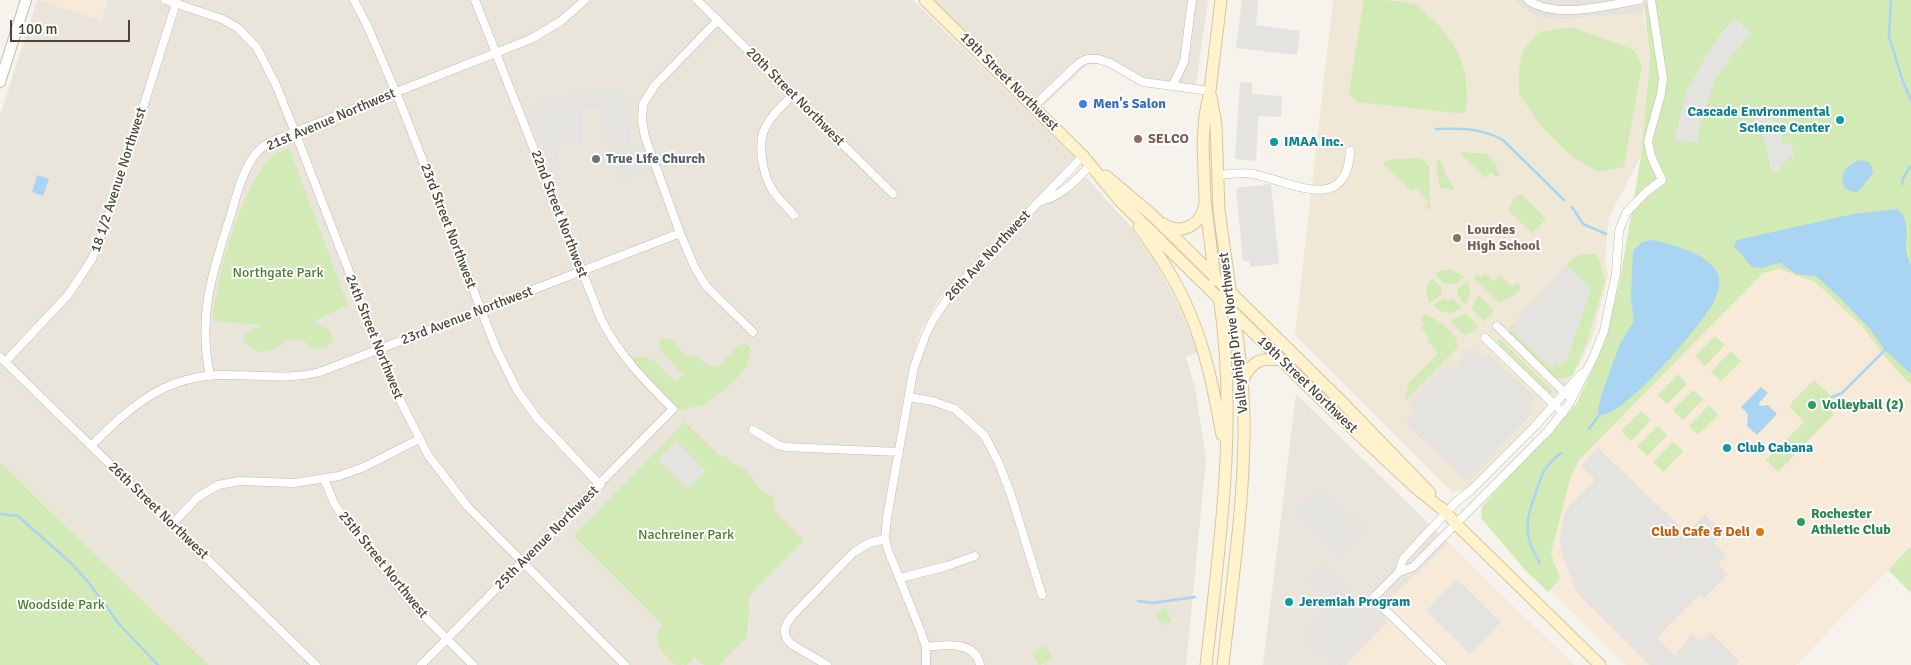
<!DOCTYPE html>
<style>
body{margin:0}
#map{position:relative;width:1911px;height:665px;overflow:hidden;background:#f6f3ec;font-family:Signika,sans-serif}
canvas{display:block}
.scale{position:absolute;left:10px;top:20px;width:120px;height:22px;box-sizing:border-box;border:2px solid #4b4439;border-top:0;padding-left:6px;font-size:15px;line-height:18px;white-space:nowrap;color:#4b4439;-webkit-text-stroke:4px #fff;paint-order:stroke}
</style>
<div id="map">
<canvas width="1911" height="665"></canvas>
<div class="scale">100 m</div>
</div>
<script>
const c = document.querySelector('canvas').getContext('2d');
c.lineJoin = 'round';
function paint(path, color) { c.fillStyle = color; c.fill(path, 'evenodd'); }
function strokePath(path, color, width, dash) { c.strokeStyle = color; c.lineWidth = width; c.lineCap = dash ? 'butt' : 'round'; c.setLineDash(dash || []); c.stroke(path); }
function drawText(font, color, halo, rows, align = 'center') {
  c.font = font + ' Signika,sans-serif'; c.lineWidth = 4; c.setLineDash([]); c.textBaseline = 'middle'; c.strokeStyle = halo; c.fillStyle = color; for (const [text, x, y, turn = 0] of rows) {
    c.save(); c.translate(x, y); c.rotate((+turn || 0) * Math.PI / 180); c.textAlign = isNaN(turn) ? turn : align; if (halo) c.strokeText(text, 0, 0); c.fillText(text, 0, 0); c.restore();
  }
}
const residential = new Path2D(`
 M37,0L101,20L108,0H913L1075,158L939,299L920,332L906,381L909,395L914,367L941,306L1040,201L1053,198L1082,173L1127,222L1155,262L1176,300L1198,352L1186,357L1195,387L1206,459L1186,665H209L0,462V116Z
 M934,0H1208L1195,91L1150,86L1111,66L1096,64L1087,65L1043,106Z
 M1296,394L1449,543L1380,610L1390,620L1347,665H1263Z`);
const commercial = new Path2D(`
 M37,0H108L101,20Z
 M1780,269L1815,282L1861,325L1891,364L1911,385V546L1796,665H1626L1550,590L1560,579L1551,553L1571,476L1579,460L1763,273Z
 M1449,543L1574,665H1347L1390,620L1380,610Z`);
const industrial = new Path2D(`
 M1514,0H1649L1644,6L1643,13L1556,20L1538,17L1523,9Z`);
const education = new Path2D(`
 M1333,0H1514L1523,9L1538,17L1556,20L1643,13L1650,58L1641,156L1609,217L1605,259L1608,275L1593,336L1580,363L1568,381L1538,416L1464,490L1452,492L1295,335Z`);
const green = new Path2D(`
 M1364,0C1378,0 1404,0 1417,5C1422,8 1426,14 1431,18C1460,45 1472,75 1465,114L1357,102L1349,93Z
 M1649,0H1911V385L1891,364L1861,325L1815,282L1780,269L1763,273L1579,460L1571,476L1551,553L1560,579L1548,592L1525,570L1481,518L1482,506L1577,403L1605,341L1620,280L1641,156L1650,58L1644,6Z
 M1572,27L1634,50L1642,65L1624,167L1598,172L1571,156L1538,123L1519,93V70L1523,50L1539,32Z
 M289,148L348,305L313,322L330,330L334,340L325,348L314,349L304,341L294,338C275,346 261,364 243,339L247,333L262,325L213,321C215,282 243,178 275,154C279,152 285,150 289,148Z
 M1462,152L1487,154L1496,163L1497,170L1500,174L1497,178L1491,172L1485,178L1461,154Z
 M1420,158L1425,161L1429,166L1430,211L1426,207L1429,202L1415,188L1411,191L1382,163L1394,159Z
 M1440,159L1448,180L1454,187L1453,189L1440,188L1436,163Z
 M1521,194L1546,219L1532,233L1510,212L1509,208L1513,203L1512,200Z
 M1579,254H1597L1605,280L1587,342L1572,376L1557,379L1510,334L1509,328L1512,324H1514L1515,326L1512,329L1556,363L1563,364L1566,361L1591,288L1566,265Z
 M1451,269L1465,277L1454,285L1449,283L1445,284L1435,274L1440,271Z
 M1485,273L1494,282L1500,275L1513,287L1517,283L1522,288L1515,295L1499,303L1473,278L1477,274L1481,277Z
 M1432,279L1442,288L1441,295L1429,303C1426,293 1425,286 1432,279Z
 M1468,281C1471,290 1471,296 1466,304L1458,296L1457,289Z
 M1479,295L1493,309L1492,313L1484,321L1471,308Z
 M1444,298L1447,300L1453,299L1461,307C1453,317 1442,313 1433,306Z
 M1426,314C1437,320 1461,335 1457,348L1404,402L1409,383L1438,353L1427,341L1429,337L1421,328L1424,323L1421,318Z
 M1466,314L1478,326L1467,335H1464L1450,320Z
 M1715,336L1725,345L1705,366L1695,356Z
 M665,338L672,340L685,355C699,354 705,366 718,367L738,345L746,343L751,349L747,365L735,381L703,405L679,410L673,408L648,383L637,380L629,365L634,357C655,354 660,368 675,381L683,375L660,350L659,340Z
 M1500,339L1553,391L1550,394L1496,341Z
 M1731,351L1741,361L1721,381L1711,372Z
 M1678,374L1687,384L1667,404L1658,395Z
 M1814,380L1832,397L1833,415L1778,472L1766,460L1804,422L1790,407L1792,402Z
 M1693,390L1703,399L1683,420L1673,410Z
 M1709,405L1718,415L1698,435L1689,426Z
 M1641,411L1651,420L1631,441L1621,431Z
 M685,422L720,456H725L736,465L745,469L761,490L772,496L775,504L774,511L804,541L749,596L747,637L719,665H704L694,656L687,665C683,665 678,665 675,664C671,663 669,659 666,656C658,646 653,636 663,625L573,536Z
 M1658,426L1667,435L1647,456L1637,446Z
 M1673,442L1683,451L1663,472L1653,462Z
 M0,462L209,665H0Z
 M1911,546V593L1888,570Z
 M1165,608L1172,621L1162,626L1155,613Z
 M1045,646L1053,659L1039,665L1032,653Z`);
const parking = new Path2D(`
 M1242,0H1258L1256,25L1300,31L1297,55L1236,48Z
 M1734,18L1751,33L1730,58L1714,82L1700,124L1697,143L1674,140L1687,90L1697,72L1716,40Z
 M1240,82L1252,83V94L1282,96L1281,117L1258,116L1256,161L1235,159Z
 M617,91L626,101L630,140L643,173L624,182L615,162V143L606,142L603,105L581,107L582,144H565L556,147L560,168L552,172L531,117L535,115L532,105L583,92Z
 M1757,115L1775,122L1780,119L1787,133L1780,136L1783,144L1791,143L1795,156L1789,157L1777,172L1771,171L1765,140L1754,121Z
 M1271,184L1279,264L1250,267V261H1243L1236,188Z
 M1566,265L1591,288L1566,361L1563,364L1556,363L1550,367L1512,330L1520,315Z
 M1471,348L1483,359L1489,354L1535,398L1531,402L1533,408L1532,413L1468,481L1405,423L1416,411L1408,404L1448,364L1454,370L1463,355Z
 M676,441L706,470L688,489L658,460Z
 M1598,448L1687,533L1705,514L1724,533L1714,543L1726,555L1718,564L1728,574L1704,599L1699,595L1657,638L1675,656L1692,633L1701,642L1710,632L1740,661L1736,665H1650L1576,592L1561,550L1560,537L1564,515L1568,507L1595,480L1581,466Z
 M1320,486L1366,530L1340,558L1294,513Z
 M1321,564L1382,624L1342,665H1331L1333,663L1309,641L1310,624L1332,601L1308,578Z
 M1457,579L1501,622L1470,654L1426,611Z`);
const water = new Path2D(`
 M1861,160L1868,162L1872,167L1873,173L1857,193L1845,189C1838,174 1847,164 1861,160Z
 M37,175L49,179L43,196L32,192Z
 M1897,209C1910,219 1906,235 1906,250C1906,255 1909,261 1911,265V374L1885,350L1870,329L1840,298L1816,276L1796,274L1780,263L1773,264L1764,268L1752,267L1734,246L1737,240L1853,214Z
 M1652,240C1671,244 1715,255 1719,278C1721,288 1714,303 1709,310C1695,331 1623,418 1599,415L1598,409L1602,393L1620,344L1634,321L1631,298L1633,250L1643,242Z
 M1761,387L1768,393L1758,404L1761,406L1768,405L1777,414L1757,435L1747,426L1748,414L1741,407Z`);
const stream = new Path2D(`
 M1891,0L1889,36L1903,82L1911,100
 M1436,129C1461,128 1481,128 1503,140L1564,200
 M1902,184L1903,178L1911,166
 M1572,207L1583,224L1606,234
 M1832,397L1842,393L1885,350
 M1589,429L1599,415
 M0,514L18,516L72,564L89,583L120,625L158,665
 M1540,563C1523,537 1525,520 1536,492C1544,470 1542,469 1561,453
 M1138,601L1153,603L1195,597`);
const minor = new Path2D(`
 M165,0L222,19L238,28L257,48L276,85L295,132L395,390L428,455L467,506L625,665
 M354,0L367,25L400,102L496,348L517,390L537,418L600,485
 M697,0L893,194
 M1528,0C1556,20 1607,5 1639,0
 M718,20L655,85L643,104L642,120L645,137L680,233L695,268L706,286L753,332
 M1173,85L1184,62L1192,0
 M793,95C783,105 771,115 765,128C757,145 763,176 773,191C779,200 787,207 794,215
 M1034,106L1079,63L1087,59H1098L1110,63L1143,82L1210,91
 M1218,175C1229,174 1242,172 1253,174C1290,181 1347,216 1350,151
 M1042,201C1063,195 1076,180 1091,164
 M1497,326L1568,396
 M1485,338L1563,413
 M0,357L316,665
 M5,362L68,295L92,259L108,218L177,0
 M210,375C197,316 213,270 231,214C237,194 243,168 258,151C268,141 283,137 295,132L531,39L561,21L585,0
 M909,397L932,401L955,409L984,435L998,461L1011,495L1042,595
 M753,430L778,445L785,447L899,452
 M91,446C132,405 167,373 229,375C261,375 289,380 320,372L680,233
 M324,479L334,503L342,515L412,604L473,665
 M172,524L198,497L218,485L240,481L294,483L339,476L364,467L419,439
 M1399,572L1403,559L1457,501L1471,490L1537,424L1581,374
 M900,578L947,566L975,556
 M926,647C945,645 975,640 980,665
 M421,665L673,409C645,381 619,355 601,319L475,0
 M827,665L791,644C781,634 784,626 792,616L853,553L869,543L885,539
 M926,665V647L921,632L888,550L885,539L887,517L914,367L926,334L933,320L951,293L1083,156
 M1442,665L1373,598L1399,572L1413,567L1548,431L1569,404L1594,356L1604,331L1616,273L1619,231L1626,213L1646,192L1662,180L1651,156L1648,141L1661,94L1663,78L1651,0`);
const tertiary = new Path2D(`
 M0,82L26,0`);
const secondary = new Path2D(`
 M925,0L1083,156L1120,201L1325,403L1416,488L1447,513
 M1211,97L1216,125L1219,211L1231,295
 M1106,176L1152,215L1344,404L1430,493
 M1163,224C1182,236 1201,225 1205,204
 M1139,227C1158,253 1176,280 1188,309C1206,349 1214,392 1222,435
 M1215,280L1205,200L1203,143L1205,115L1210,91L1221,0
 M1242,381C1252,362 1259,357 1281,360
 M1442,508L1456,524L1600,665
 M1206,665C1220,543 1238,419 1219,296
 M1223,665C1231,590 1243,514 1244,438C1245,397 1240,354 1234,313`);
const markers = [
 [1083,104,5,"#3f7fe0"],
 [1840,120,5,"#0f9aa8"],
 [1138,139,5,"#8d6e63"],
 [1274,142,5,"#0f9aa8"],
 [596,159,5,"#6b7280"],
 [1457,238,5,"#8d6e63"],
 [1812,405,5,"#2e9e5b"],
 [1727,448,5,"#0f9aa8"],
 [1801,522,5,"#2e9e5b"],
 [1760,532,5,"#e8710a"],
 [1289,602,5,"#0f9aa8"]
];
const streetNames = [
 ["19th Street Northwest",1009,82,45],
 ["20th Street Northwest",795,97,45],
 ["21st Avenue Northwest",331,120,-23],
 ["18 1/2 Avenue Northwest",119,180,-72],
 ["22nd Street Northwest",559,214,69],
 ["23rd Street Northwest",448,226,69],
 ["26th Ave Northwest",988,256,-47],
 ["23rd Avenue Northwest",467,316,-21],
 ["Valleyhigh Drive Northwest",1234,333,-97],
 ["24th Street Northwest",374,337,68],
 ["19th Street Northwest",1307,385,44],
 ["26th Street Northwest",158,511,44],
 ["25th Avenue Northwest",547,538,-45],
 ["25th Street Northwest",383,565,51]
];
const shopNames = [
 ["Men's Salon",1093,104]
];
const cultureNames = [
 ["Cascade Environmental",1830,112,"right"],
 ["Science Center",1830,128,"right"],
 ["IMAA Inc.",1284,142],
 ["Club Cabana",1737,448],
 ["Jeremiah Program",1299,602]
];
const educationNames = [
 ["SELCO",1148,139],
 ["Lourdes",1467,230],
 ["High School",1467,246]
];
const worshipNames = [
 ["True Life Church",606,159]
];
const parkNames = [
 ["Northgate Park",278,273],
 ["Nachreiner Park",686,535],
 ["Woodside Park",61,605]
];
const leisureNames = [
 ["Volleyball (2)",1822,405],
 ["Rochester",1811,514],
 ["Athletic Club",1811,530]
];
const foodNames = [
 ["Club Cafe & Deli",1750,532]
];
paint(residential, '#eae5da');
paint(commercial, '#f7ead8');
paint(industrial, '#e6e2dd');
paint(education, '#efe8d6');
paint(green, '#d2eab5');
paint(parking, '#e5e3e0');
paint(water, '#a9d4f2');
strokePath(stream, '#a9d4f2', 2.5);
strokePath(minor, '#c2bbae', 9);
strokePath(tertiary, '#c2bbae', 12);
strokePath(secondary, '#d6c79b', 13);
strokePath(minor, '#fff', 8);
strokePath(tertiary, '#fff', 10);
strokePath(secondary, '#fff3cd', 11);
for (const [x, y, r, color] of markers) { const dot = new Path2D(); dot.arc(x, y, r, 0, 2 * Math.PI); c.fillStyle = color; c.fill(dot); strokePath(dot, '#fff', 2); }
drawText('14px', '#4b4439', '#fff', streetNames);
drawText('bold 14px', '#366cbe', '#fff', shopNames, 'left');
drawText('bold 14px', '#0d838f', '#fff', cultureNames, 'left');
drawText('bold 14px', '#785e54', '#fff', educationNames, 'left');
drawText('bold 14px', '#5b616d', '#fff', worshipNames, 'left');
drawText('14px', '#4a7f2a', '#fff', parkNames);
drawText('bold 14px', '#27864d', '#fff', leisureNames, 'left');
drawText('bold 14px', '#c56008', '#fff', foodNames, 'right');
</script>
